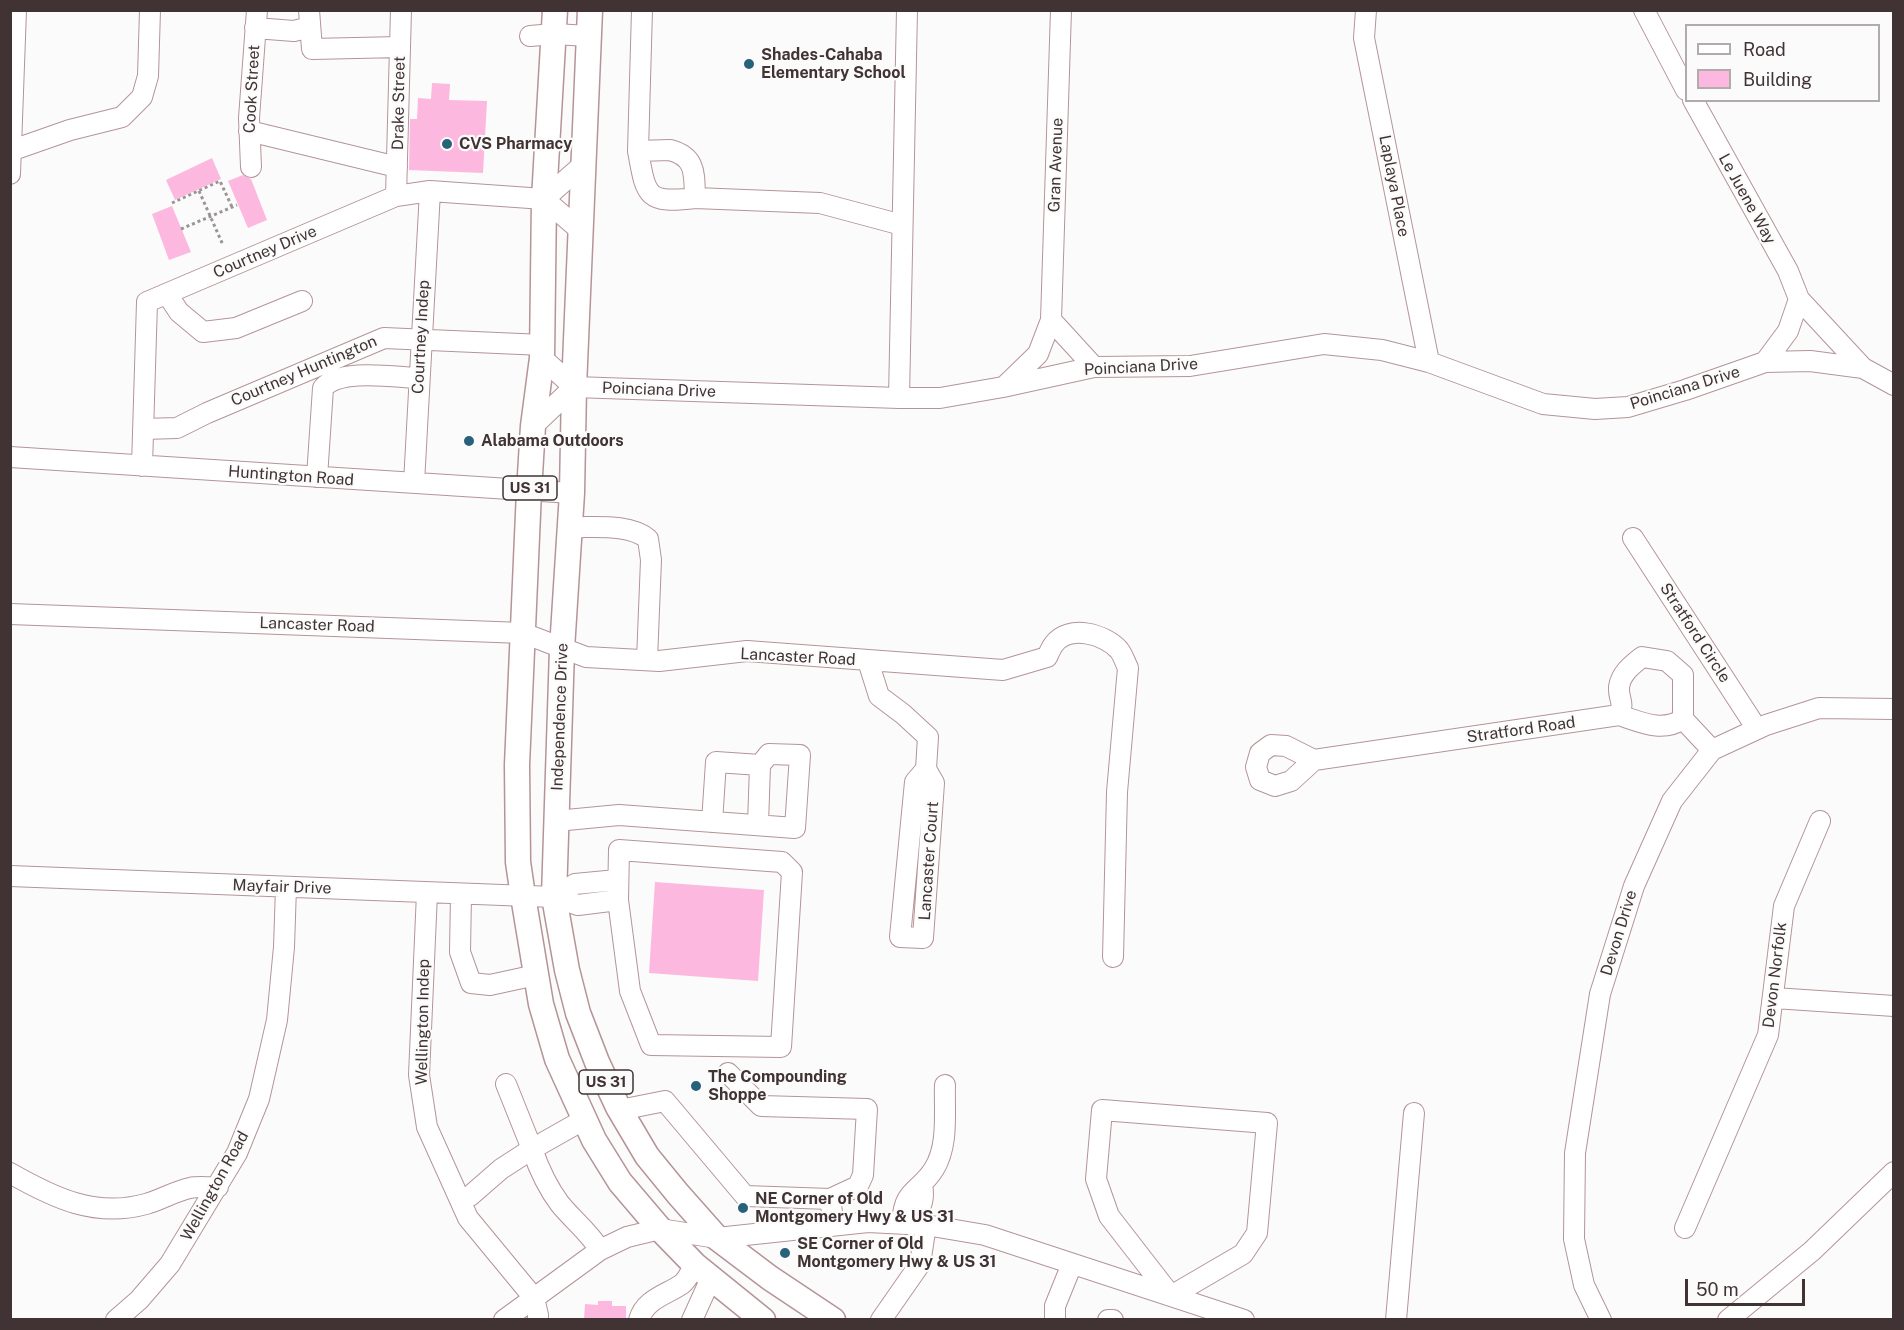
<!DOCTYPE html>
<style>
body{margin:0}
#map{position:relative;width:1904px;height:1330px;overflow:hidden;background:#fbfbfb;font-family:"Public Sans",sans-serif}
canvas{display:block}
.frame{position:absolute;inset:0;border:12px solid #413334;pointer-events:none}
.legend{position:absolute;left:1685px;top:24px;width:195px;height:78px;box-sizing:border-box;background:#fbfbfb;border:2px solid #b1abab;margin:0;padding:8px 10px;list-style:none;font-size:18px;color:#413334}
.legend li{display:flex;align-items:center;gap:12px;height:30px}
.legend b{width:30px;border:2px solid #b1abab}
.scale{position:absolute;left:1685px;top:1279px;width:120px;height:27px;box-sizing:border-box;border:3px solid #413334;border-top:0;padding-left:8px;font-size:18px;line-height:21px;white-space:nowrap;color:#413334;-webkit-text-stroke:4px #fbfbfb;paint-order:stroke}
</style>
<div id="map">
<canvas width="1904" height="1330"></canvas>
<div class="frame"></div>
<ul class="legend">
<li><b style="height:8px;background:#fff"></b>Road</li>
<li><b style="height:16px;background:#fcb8de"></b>Building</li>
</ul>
<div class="scale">50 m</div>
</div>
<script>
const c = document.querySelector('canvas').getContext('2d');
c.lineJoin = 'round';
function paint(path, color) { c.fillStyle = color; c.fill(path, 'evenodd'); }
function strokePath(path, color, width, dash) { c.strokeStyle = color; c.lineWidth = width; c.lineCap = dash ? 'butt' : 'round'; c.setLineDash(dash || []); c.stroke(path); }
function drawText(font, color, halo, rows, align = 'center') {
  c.font = font + ' "Public Sans",sans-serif'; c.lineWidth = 4.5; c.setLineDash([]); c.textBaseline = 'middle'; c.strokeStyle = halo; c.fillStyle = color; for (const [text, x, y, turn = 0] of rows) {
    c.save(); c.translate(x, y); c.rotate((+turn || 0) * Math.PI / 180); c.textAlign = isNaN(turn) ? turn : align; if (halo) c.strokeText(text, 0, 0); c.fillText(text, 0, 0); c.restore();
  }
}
const building = new Path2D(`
 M432,83L450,84L449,100L487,101L483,173L409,170L410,119H417L418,98L431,99Z
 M212,158L221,179L175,200L166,180Z
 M243,175L251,179L267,220L248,228L228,181Z
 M172,206L191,252L169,260L152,214Z
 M655,882L764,890L758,981L649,973Z
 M598,1301H612V1306H626V1320H584L585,1304L598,1305Z`);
const path = new Path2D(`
 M199,191L223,245
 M172,203L220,181L232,207
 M181,229L237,205`);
const minor = new Path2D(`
 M309,10L312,49L400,47
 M1061,10L1051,320L1094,367
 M1366,10L1364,38L1429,362
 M1644,10L1686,90
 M255,28L294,31L310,27
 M530,36L554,34L589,36
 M1693,100L1788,271L1799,299L1863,368
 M249,131L397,167
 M670,150C697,157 694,175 695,198C646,204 646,196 638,151Z
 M10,151L70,130L122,117L142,97L148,76L150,10
 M638,151L642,10
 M251,167L249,118L257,10
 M10,174L16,10
 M396,196L401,10
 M695,198L820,203L902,225
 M544,199L584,164
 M167,294L179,312L203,332L236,328L302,301
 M542,358L574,387L899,398H940L1003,387L1094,367L1190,366L1324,344L1382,350L1429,362L1543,404L1595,409L1628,407L1685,390L1765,362L1810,361L1863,368L1894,385
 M1765,362L1788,331L1799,299
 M1004,387L1038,354L1051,320
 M899,398L907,10
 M533,426L574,387
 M143,429L177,428L207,413L384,338L543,345
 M10,457L572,493
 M142,466L147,302L396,196L430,191L544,199L581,231
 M317,477L323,388C339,368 394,377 419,378
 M414,483L430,191
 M570,527C593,528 629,523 648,539L651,560L647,660
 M1633,538L1757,729
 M10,614L523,633L586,657L659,661L747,651L1003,670L1047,657C1049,653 1051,648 1054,644C1069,624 1105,634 1119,650C1123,655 1125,662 1128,668L1117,792L1113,957
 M868,661L879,696L903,714L928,737L926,769L915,782L900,937L923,938L934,783L926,769
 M1619,715C1625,702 1618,699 1619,687C1621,673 1632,665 1642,657L1667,661L1683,675V719
 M1683,719L1712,750
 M1271,745L1286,746L1314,760L1291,781L1275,786L1260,780L1256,767L1260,753Z
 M1314,760L1619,715C1641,722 1662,733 1683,719
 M556,821L619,815L795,828L800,755L769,754L760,765L758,825
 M712,822L716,762L760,765
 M619,850L782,862L792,872L781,1047L651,1045L630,991L618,900Z
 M10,876L554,897L578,905L618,900
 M427,893L419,1075L427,1127L468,1218L534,1298L538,1315V1320
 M461,894L460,952L471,983L490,985L536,975
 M554,897L575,884L617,880
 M1774,998L1894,1006
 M728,1073L761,1106L867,1109L863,1175L858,1186L830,1199
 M620,1110L665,1101L745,1196L830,1199L834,1225
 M1102,1110L1267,1123L1257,1233L1243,1254L1171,1296L1109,1216L1096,1179Z
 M585,1119L532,1149C539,1169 547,1187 560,1204C573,1220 589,1232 600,1250
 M10,1173C54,1198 95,1218 146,1204C161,1200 175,1191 190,1188C199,1186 209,1188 218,1187
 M459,1198L470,1196L501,1169L532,1149L506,1084
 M902,1223C904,1188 919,1193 934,1169C949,1145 944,1111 945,1085
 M902,1223C919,1211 926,1206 922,1184
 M1685,1228L1768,1035L1784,906L1820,821
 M116,1320L139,1300L170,1264L237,1153L259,1099L277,1020L284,947L286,887
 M504,1320L600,1250L627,1237L660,1229L717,1238L868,1222L926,1225L985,1235L1244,1320
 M639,1320C645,1299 666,1295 682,1284C687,1280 691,1271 695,1265
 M692,1320L711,1278
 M881,1320L920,1264L926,1225
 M1055,1320V1306L1072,1264
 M1108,1320H1113
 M1396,1320L1414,1113
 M1601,1320L1584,1285L1574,1239L1575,1153L1600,994L1634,886L1672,801L1712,750L1766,725L1819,708L1894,709
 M1728,1320L1812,1251L1894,1172`);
const major = new Path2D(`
 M555,10L544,199L542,358L533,426L529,491L517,765L518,862L523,896L541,1004L557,1059L594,1140L620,1182L660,1229L695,1265L763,1320
 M590,10L574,387L572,493L562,649L554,897L567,970L578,1013L597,1062L618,1107L647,1156L678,1194L717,1238L770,1278L833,1320
 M10,11L11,10`);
const markers = [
 [749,64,6,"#28617a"],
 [447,144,6,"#28617a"],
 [469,441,6,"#28617a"],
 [696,1086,6,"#28617a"],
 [743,1208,6,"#28617a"],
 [785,1253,6,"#28617a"]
];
const shields = [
 [530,488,54],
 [606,1082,54]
];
const shieldNames = [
 ["US 31",530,488],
 ["US 31",606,1082]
];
const poiNames = [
 ["Shades-Cahaba",761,55],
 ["Elementary School",761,73],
 ["CVS Pharmacy",459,144],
 ["Alabama Outdoors",481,441],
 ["The Compounding",708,1077],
 ["Shoppe",708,1095],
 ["NE Corner of Old",755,1199],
 ["Montgomery Hwy & US 31",755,1217],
 ["SE Corner of Old",797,1244],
 ["Montgomery Hwy & US 31",797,1262]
];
const streetNames = [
 ["Cook Street",252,89,-87],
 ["Drake Street",399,103,-89],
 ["Gran Avenue",1056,165,-88],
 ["Laplaya Place",1394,186,79],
 ["Le Juene Way",1747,199,61],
 ["Courtney Drive",265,252,-23],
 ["Courtney Indep",421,337,-87],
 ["Poinciana Drive",1141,367,-3],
 ["Courtney Huntington",304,371,-23],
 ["Poinciana Drive",1685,388,-17],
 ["Poinciana Drive",659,390,2],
 ["Huntington Road",291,476,4],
 ["Lancaster Road",317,625,2],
 ["Stratford Circle",1695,633,57],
 ["Lancaster Road",798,657,3],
 ["Independence Drive",560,717,-88],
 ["Stratford Road",1521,730,-8],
 ["Lancaster Court",929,861,-86],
 ["Mayfair Drive",282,887,2],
 ["Devon Drive",1619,933,-73],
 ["Devon Norfolk",1775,975,-83],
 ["Wellington Indep",423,1022,-89],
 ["Wellington Road",215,1186,-61]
];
paint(building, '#fcb8de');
strokePath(minor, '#b59497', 22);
strokePath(major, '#b59497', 27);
strokePath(path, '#9b9494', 3, [3, 3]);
strokePath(minor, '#fff', 20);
strokePath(major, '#fff', 24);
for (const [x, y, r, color] of markers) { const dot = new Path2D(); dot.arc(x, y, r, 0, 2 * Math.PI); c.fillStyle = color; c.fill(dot); strokePath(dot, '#fbfbfb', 2); }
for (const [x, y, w] of shields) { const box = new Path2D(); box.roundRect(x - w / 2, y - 12, w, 24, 4.5); c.fillStyle = '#fbfbfb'; c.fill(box); strokePath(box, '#413334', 1.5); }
drawText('bold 15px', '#413334', null, shieldNames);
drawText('bold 16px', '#413334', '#fbfbfb', poiNames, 'left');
drawText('16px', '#413334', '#fbfbfb', streetNames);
</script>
